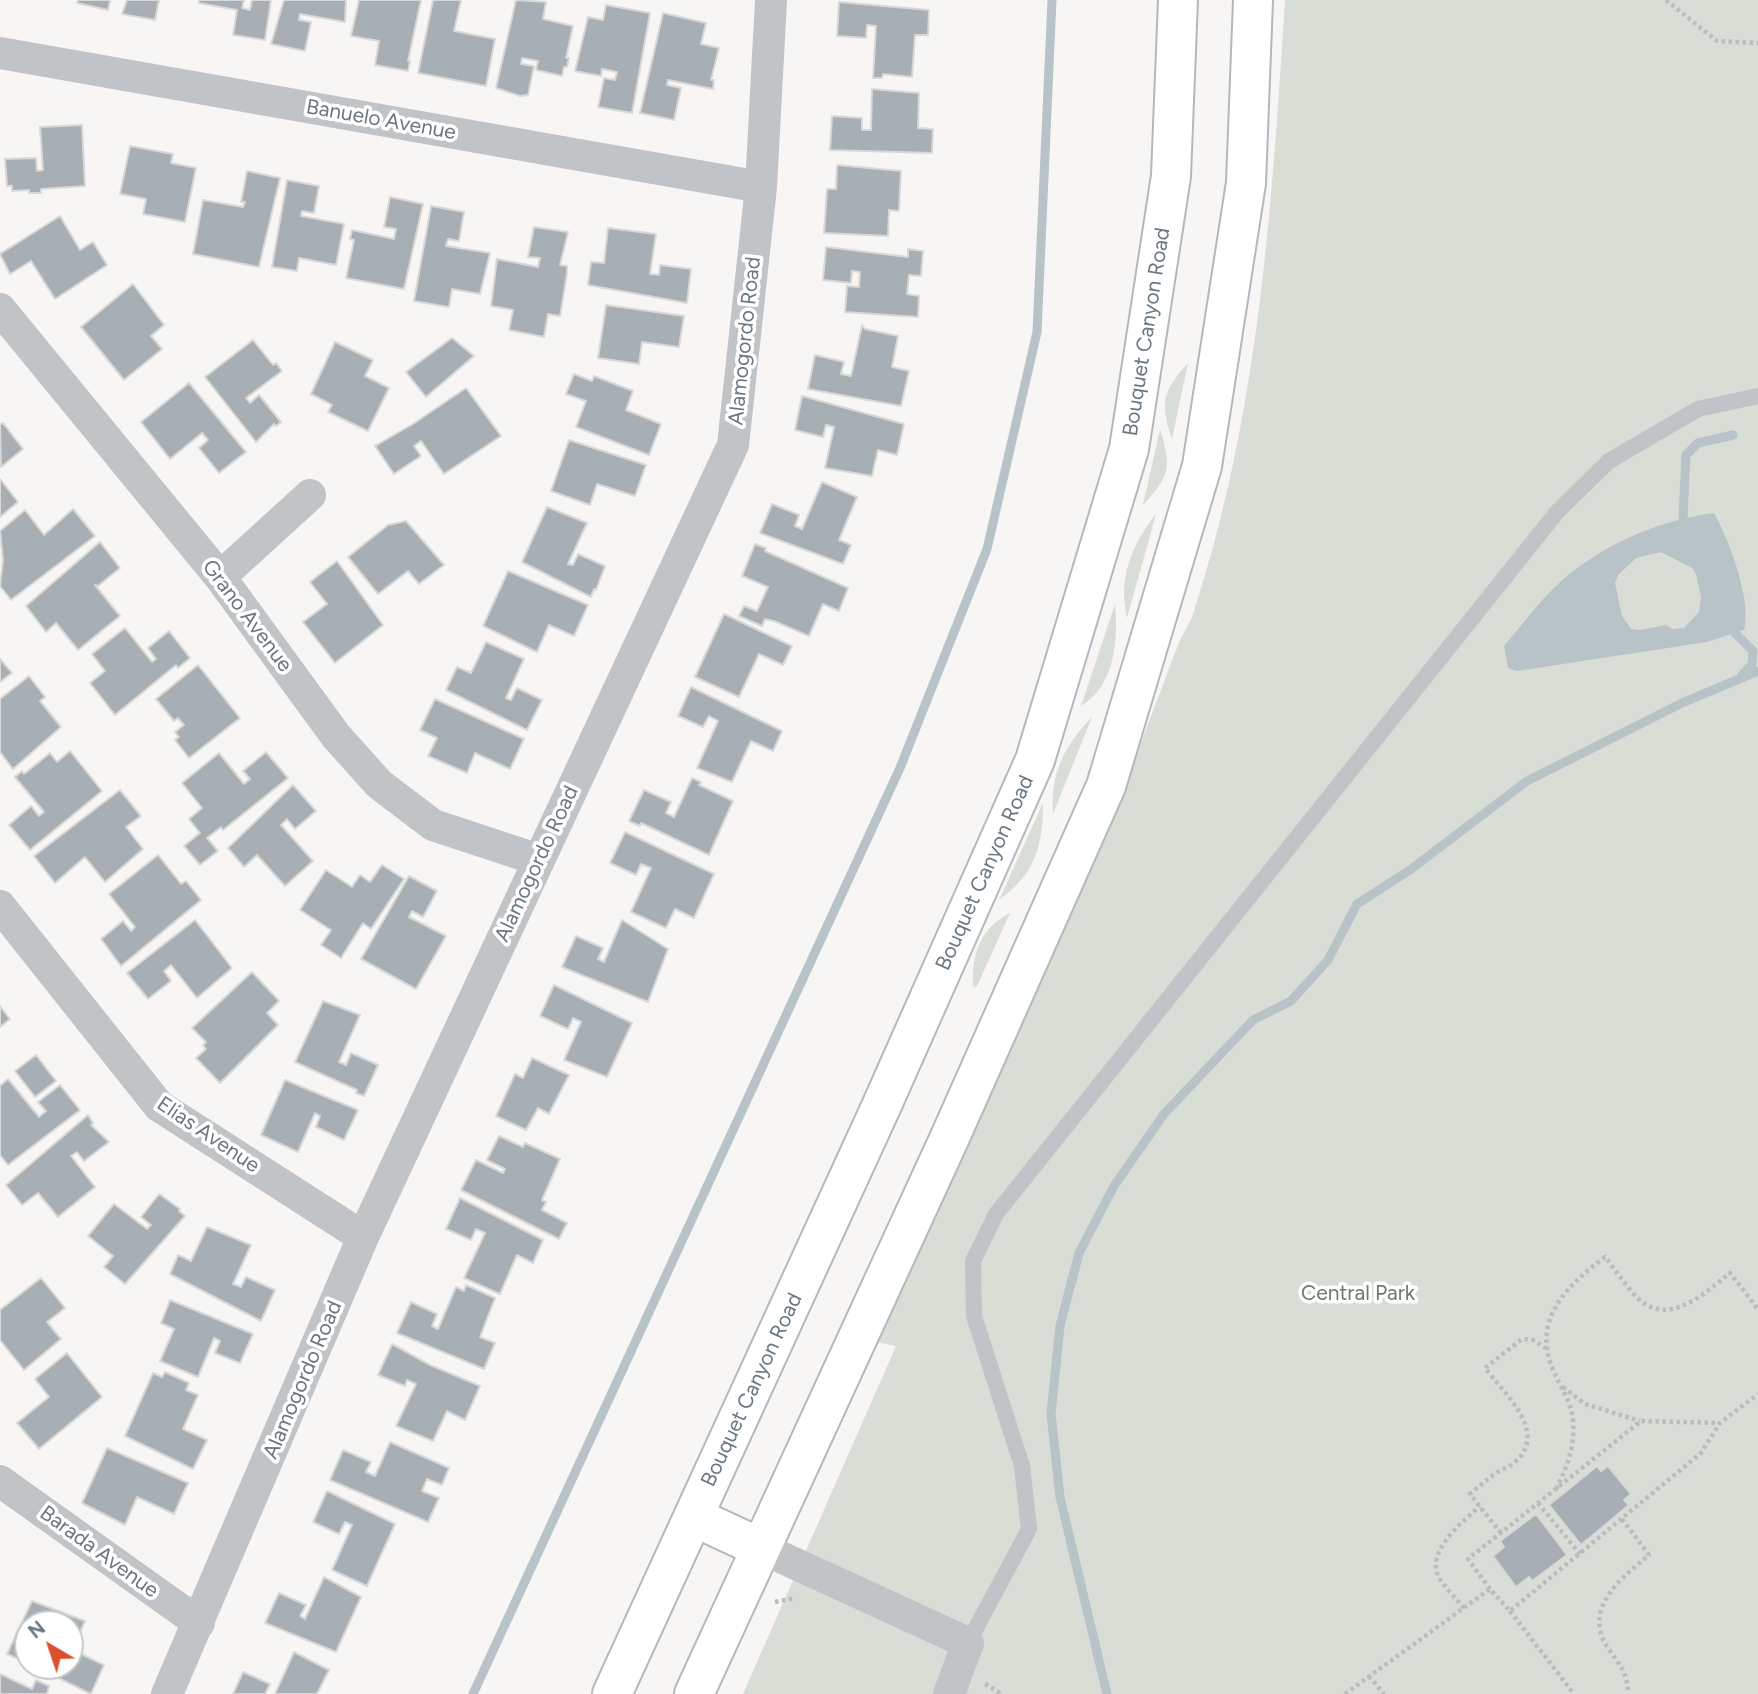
<!DOCTYPE html>
<style>
body{margin:0}
#map{position:relative;width:1758px;height:1694px;overflow:hidden;background:#f7f6f4;font-family:Figtree,sans-serif}
canvas{display:block}
.north{position:absolute;left:14px;top:1610px;width:70px;height:70px;box-sizing:border-box;background:#fff;border:2px solid #c2c9cd;border-radius:50%;rotate:321deg;font-size:19px;font-weight:700;line-height:28px;text-align:center;color:#677883}
.north::after{content:'';display:block;margin:auto;width:24px;height:32px;background:#db4f2f;clip-path:polygon(50% 0,100% 100%,50% 72%,0 100%)}
</style>
<div id="map">
<canvas width="1758" height="1694"></canvas>
<div class="north">N</div>
</div>
<script>
const c = document.querySelector('canvas').getContext('2d');
c.lineJoin = 'round';
function paint(path, color) { c.fillStyle = color; c.fill(path, 'evenodd'); }
function strokePath(path, color, width, dash) { c.strokeStyle = color; c.lineWidth = width; c.lineCap = dash ? 'butt' : 'round'; c.setLineDash(dash || []); c.stroke(path); }
function drawText(font, color, halo, rows, align = 'center') {
  c.font = font + ' Figtree,sans-serif'; c.lineWidth = 7; c.setLineDash([]); c.textBaseline = 'middle'; c.strokeStyle = halo; c.fillStyle = color; for (const [text, x, y, turn = 0] of rows) {
    c.save(); c.translate(x, y); c.rotate((+turn || 0) * Math.PI / 180); c.textAlign = isNaN(turn) ? turn : align; if (halo) c.strokeText(text, 0, 0); c.fillText(text, 0, 0); c.restore();
  }
}
const green = new Path2D(`
 M1285,0H1758V1694H743L896,1346L877,1342C973,1131 1075,921 1156,703C1164,683 1171,662 1179,643C1183,632 1191,622 1194,611C1259,413 1272,205 1285,0Z
 M1188,363L1172,439C1160,403 1162,392 1188,363Z
 M1160,429C1172,467 1170,476 1143,505Z
 M1156,514L1127,618C1118,578 1131,546 1156,514Z
 M1115,604C1118,639 1116,685 1081,706Z
 M1092,717L1053,814C1050,774 1064,746 1092,717Z
 M1043,803C1043,846 1035,874 999,900Z
 M1010,913L977,986L973,987C971,955 981,927 1010,913Z`);
const water = new Path2D(`
 M1714,513C1729,540 1752,600 1744,630L1707,642L1517,671L1508,668L1504,646C1524,623 1543,596 1566,577C1608,542 1661,520 1714,513ZM1661,552L1692,568L1696,574L1701,597L1699,612L1684,628L1672,629L1666,625L1640,630L1631,629L1622,616L1615,583L1618,575L1636,558Z`);
const stream = new Path2D(`
 M1687,525L1683,517L1686,455L1698,443L1733,435
 M1731,624L1735,633L1753,651L1752,664L1742,675
 M473,1694L900,768L987,549L1037,332L1052,0
 M1107,1694L1060,1497L1051,1414L1060,1326L1079,1253L1114,1186L1164,1114L1253,1020L1291,1001L1328,960L1357,904L1410,870L1527,781L1682,703L1758,671`);
const building = new Path2D(`
 M78,0H110L108,10L77,3Z
 M127,0H159L155,20L122,14Z
 M199,0H244L242,8L250,10L252,0H271L265,40L233,35L237,10L199,3Z
 M284,0H346L345,22L300,14L299,20L311,22L305,51L271,44Z
 M359,0H421L408,61H410L408,71L375,65L379,41L351,36Z
 M433,0H461L454,31L495,39L486,86L418,73Z
 M516,0L546,2L543,19L573,26L566,58H569L567,67H564L562,76L536,70L538,61L522,58L521,64L534,66L528,95L520,96L496,88Z
 M839,2L929,10L928,35H915L912,77L883,74L882,78H873L876,26L867,25L866,38L837,36Z
 M606,5L650,13L632,113L598,107L604,78L615,80L617,72L602,69L601,76L575,71L588,17L603,20Z
 M663,13L706,23L701,44L719,48L711,80H714L713,89L668,80L667,85L681,88L674,120L640,113Z
 M872,89L919,93L918,128L933,129L932,153L830,150L832,116L862,118V130H871Z
 M82,125L85,186L41,189V193H29V190L12,191V186H7L5,159L36,158L37,171L43,170L40,127Z
 M130,146L173,154L171,163L196,168L185,222L143,214L146,199L120,194Z
 M837,165L901,171L899,211L889,210L888,236L824,233L827,189H836Z
 M247,171L280,178L259,267L193,254L203,200L243,207L245,202H241Z
 M287,180L319,186L314,213L302,211L301,216L344,224L336,265L299,258L297,271L272,267Z
 M390,197L423,204L404,289L346,278L354,240L350,239L352,230L394,239L396,229L384,227Z
 M431,206L464,212L459,241L448,239L446,246L490,253L480,294L452,289L449,307L414,301Z
 M60,216L80,250L93,242L107,265L55,299L31,261L10,274L0,254Z
 M534,227L568,232L560,265L567,266V274L560,316L548,314L544,337L509,330L513,310L491,306L497,259L538,267L540,258L528,257Z
 M608,228L656,234L650,274L659,275L660,265L691,269L687,303L588,285L591,262L604,263Z
 M826,247L908,257V249L923,251L921,276L909,275L907,294L919,296L918,317L845,312L847,286L859,287L860,272L852,271L851,283L823,280Z
 M133,284L164,325L151,336L162,349L124,380L81,327Z
 M606,305L684,316L679,347L642,342L639,364L598,358Z
 M862,325L865,329L898,336L892,367L909,371L901,406L808,389L815,355L844,362L841,374L851,376Z
 M452,338L474,356L426,397L406,372Z
 M253,340L273,365L276,363L282,371L246,398L250,403L259,395L281,422L276,426L274,424L256,442L205,377Z
 M335,342L373,360L365,376L389,388L368,431L328,412L332,405L311,394Z
 M574,374L592,381L594,376L633,391L626,410L661,424L649,455L576,427L586,401L566,394Z
 M189,383L246,452L219,473L199,448L208,440L202,433L170,459L141,422Z
 M466,388L501,436L444,474L421,441L414,446L421,456L394,474L375,446L413,424Z
 M802,396L904,424L897,455L878,450L872,476L825,468L834,427L826,425L823,437L795,430Z
 M3,423L23,449L1,467L0,425Z
 M569,440L646,465L635,496L597,484L590,505L551,491Z
 M0,479L18,502L0,517Z
 M822,482L857,497L839,540L851,545L843,564L760,533L772,504L799,515L795,526L802,529Z
 M547,507L587,523L568,564L573,565L578,554L605,566L596,590L594,589L591,597L522,562Z
 M73,509L95,536L11,600L0,586L3,560L0,531L25,510L44,535Z
 M406,521L444,565L419,584L408,571L378,594L348,557L388,525Z
 M100,542L120,568L98,586L95,585L120,616L78,650L56,623L46,632L26,606Z
 M755,544L766,548L765,551L848,588L839,611L823,604L809,636L774,621L765,619L762,626L739,616L744,606L757,611L768,587L742,576Z
 M337,561L383,625L335,663L303,622L327,604L310,582Z
 M508,571L588,605L574,636L549,625L537,652L483,626Z
 M724,614L792,646L783,665L759,654L739,697L695,677Z
 M125,628L152,662L156,659L148,648L169,631L190,658L178,668L176,665L115,715L90,683L105,671L92,654Z
 M486,642L524,659L506,698L511,700L517,688L542,700L527,730L446,690L457,667L471,673Z
 M0,659L12,673L0,682Z
 M198,665L240,718L189,758L175,740L179,737L175,732L184,725L178,718L174,721L156,699Z
 M29,676L45,697L40,701L61,727L13,769L0,752V699Z
 M691,687L782,731L773,751L751,741L732,782L697,768L718,721L709,716L703,727L678,716Z
 M435,699L524,739L510,769L475,753L467,773L428,756L437,738L420,730Z
 M70,751L102,791L30,850L9,825L31,806L39,816L44,812L15,777L22,771L24,774L50,753L57,762Z
 M266,752L288,778L223,830L221,827L207,838L218,851L200,865L184,846L200,833L189,819L202,808L182,783L219,753L244,784L250,779L243,771Z
 M692,778L701,782L699,785L733,801L709,855L641,823L640,826L629,821L644,790L671,802L666,813L674,817Z
 M293,785L316,811L295,829L287,819L281,825L313,861L285,886L257,855L244,867L228,848Z
 M120,790L141,816L126,827L143,849L105,882L85,857L55,883L34,856Z
 M625,832L714,874L694,918L675,909L666,928L631,912L651,868L641,864L636,875L610,863Z
 M158,855L181,884L186,881L201,900L121,966L101,939L123,921L131,931L135,927L109,894Z
 M382,865L404,879L371,929L363,923L341,958L321,945L331,930L300,910L326,870L352,887L360,875L370,882Z
 M409,876L437,891L423,917L412,911L409,917L446,936L416,989L361,959Z
 M195,920L232,968L197,998L171,965L164,971L171,981L148,999L127,973Z
 M622,920L668,949L648,1002L562,967L576,936L603,948L598,959L604,962Z
 M252,972L279,1001L267,1013L278,1025L220,1083L196,1058L206,1049L203,1045L206,1042L192,1028Z
 M554,985L632,1023L607,1077L564,1060L581,1022L573,1018L568,1029L540,1016Z
 M323,1001L360,1015L339,1062L346,1065L351,1053L378,1065L364,1096L356,1093L357,1090L295,1062Z
 M0,1006L10,1019L0,1027Z
 M36,1055L56,1081L35,1097L15,1071Z
 M532,1058L569,1075L549,1114L538,1108L526,1130L496,1116L515,1074L523,1078Z
 M8,1079L39,1117L46,1111L38,1102L60,1085L80,1110L8,1165L0,1155V1086Z
 M285,1080L358,1110L344,1140L316,1127L320,1116L315,1113L298,1152L261,1135Z
 M88,1115L93,1123L91,1125L109,1142L84,1161L77,1152L71,1156L95,1187L58,1217L38,1193L22,1205L6,1185Z
 M499,1136L523,1147L525,1143L560,1159L542,1200L546,1202L542,1210L567,1223L559,1239L461,1190L476,1160L503,1173L505,1169L487,1160Z
 M159,1194L180,1209L179,1211L185,1216L125,1284L104,1267L113,1256L88,1236L114,1204L147,1229L151,1225L141,1217Z
 M460,1198L543,1240L533,1263L517,1255L500,1294L464,1278L485,1233L476,1229L471,1240L446,1229Z
 M207,1227L251,1245L233,1284L241,1287L246,1277L275,1290L261,1321L170,1274L178,1255L191,1261Z
 M41,1278L65,1308L47,1322L61,1339L24,1370L0,1340V1310Z
 M466,1285L495,1298L480,1337L495,1343L484,1369L397,1333L411,1302L437,1314L432,1326L438,1329L456,1287L464,1291Z
 M170,1300L253,1334L240,1363L215,1353L220,1341L214,1338L198,1377L160,1361L174,1329L161,1323Z
 M392,1344L430,1365L480,1386L465,1420L447,1411L433,1441L396,1426L416,1384L407,1380L405,1386L378,1375Z
 M67,1353L102,1397L39,1449L17,1423L49,1397L35,1379Z
 M165,1372L189,1383L186,1390L198,1395L183,1429L207,1440L193,1469L125,1436L153,1373L162,1377Z
 M390,1442L449,1468L442,1485L427,1479L422,1491L439,1498L428,1522L330,1480L343,1450L371,1462L366,1472L375,1476Z
 M107,1448L188,1483L174,1514L137,1497L125,1525L82,1503Z
 M1597,1466L1601,1471L1608,1466L1631,1494L1624,1500L1629,1505L1581,1545L1549,1505Z
 M327,1491L395,1524L367,1586L332,1570L352,1525L345,1522L339,1534L313,1522Z
 M1536,1514L1567,1555L1532,1581L1529,1577L1516,1587L1493,1556L1504,1547L1500,1541Z
 M324,1577L361,1597L336,1652L265,1623L279,1593L306,1605L300,1616L305,1619Z
 M32,1601L85,1621L70,1654V1624H28V1663L7,1654Z
 M77,1652L104,1665L91,1694L34,1666H70Z
 M294,1652L329,1670L317,1694H275Z
 M243,1672L270,1684L265,1694H233Z
 M0,1674L32,1689L36,1680L49,1686L47,1694H0Z`);
const path = new Path2D(`
 M1666,0L1717,41L1758,43
 M1563,1387L1585,1404L1640,1421
 M1556,1489C1567,1467 1575,1447 1573,1422C1572,1401 1559,1386 1552,1367C1532,1318 1569,1284 1605,1257C1614,1268 1622,1280 1632,1292C1665,1332 1702,1295 1730,1273L1758,1309
 M1538,1503L1580,1554
 M1622,1519L1649,1555C1620,1579 1580,1610 1610,1651C1622,1669 1627,1671 1628,1694
 M1501,1533L1470,1494C1479,1487 1487,1479 1496,1473C1502,1469 1510,1467 1515,1462C1550,1432 1502,1391 1485,1368L1522,1339L1533,1340L1545,1348
 M1490,1589L1468,1559L1641,1421L1720,1423
 M775,1602L795,1598
 M1464,1608C1456,1598 1437,1581 1436,1568C1434,1544 1465,1520 1480,1506
 M1510,1611L1574,1694
 M1369,1676L1384,1694
 M985,1684L1002,1694
 M1345,1694L1490,1589L1510,1611L1701,1453L1720,1423L1758,1394`);
const lane = new Path2D(`
 M968,1643L1029,1529L1022,1466L974,1316L973,1261L996,1214L1557,512L1609,461L1698,409L1758,396`);
const street = new Path2D(`
 M0,53L761,187
 M0,309L220,577L336,736L379,784L433,825L539,860
 M220,577L310,495
 M0,906L159,1106L363,1237
 M0,1481L199,1623
 M761,1548L968,1643L949,1694
 M167,1694L363,1237L733,445L761,187L771,0`);
const primary = new Path2D(`
 M694,1517L761,1548
 M612,1694L881,1107L1035,760L1129,449L1171,176L1178,0
 M694,1694L950,1137L1106,786L1202,466L1246,183L1253,0`);
const streetNames = [
 ["Banuelo Avenue",381,120,10],
 ["Bouquet Canyon Road",1147,332,-81],
 ["Alamogordo Road",745,341,-84],
 ["Grano Avenue",247,616,53],
 ["Alamogordo Road",537,864,-65],
 ["Bouquet Canyon Road",985,873,-66],
 ["Elias Avenue",208,1135,34],
 ["Alamogordo Road",303,1380,-67],
 ["Bouquet Canyon Road",752,1390,-65],
 ["Barada Avenue",99,1552,36]
];
const parkNames = [
 ["Central Park",1358,1294]
];
paint(green, '#d8ddd5');
paint(water, '#b7c3c7');
strokePath(stream, '#b7c3c7', 9);
paint(building, '#a7afb4');
strokePath(building, '#d8d8d6', 2);
strokePath(primary, '#b3b8bb', 42);
strokePath(path, '#babdbf', 4.5, [3.5, 3.5]);
strokePath(lane, '#c0c4c7', 16);
strokePath(street, '#c0c4c7', 32);
strokePath(primary, '#fff', 38);
drawText('21px', '#677883', '#fff', streetNames);
drawText('21px', '#6b7b65', '#fff', parkNames);
</script>
